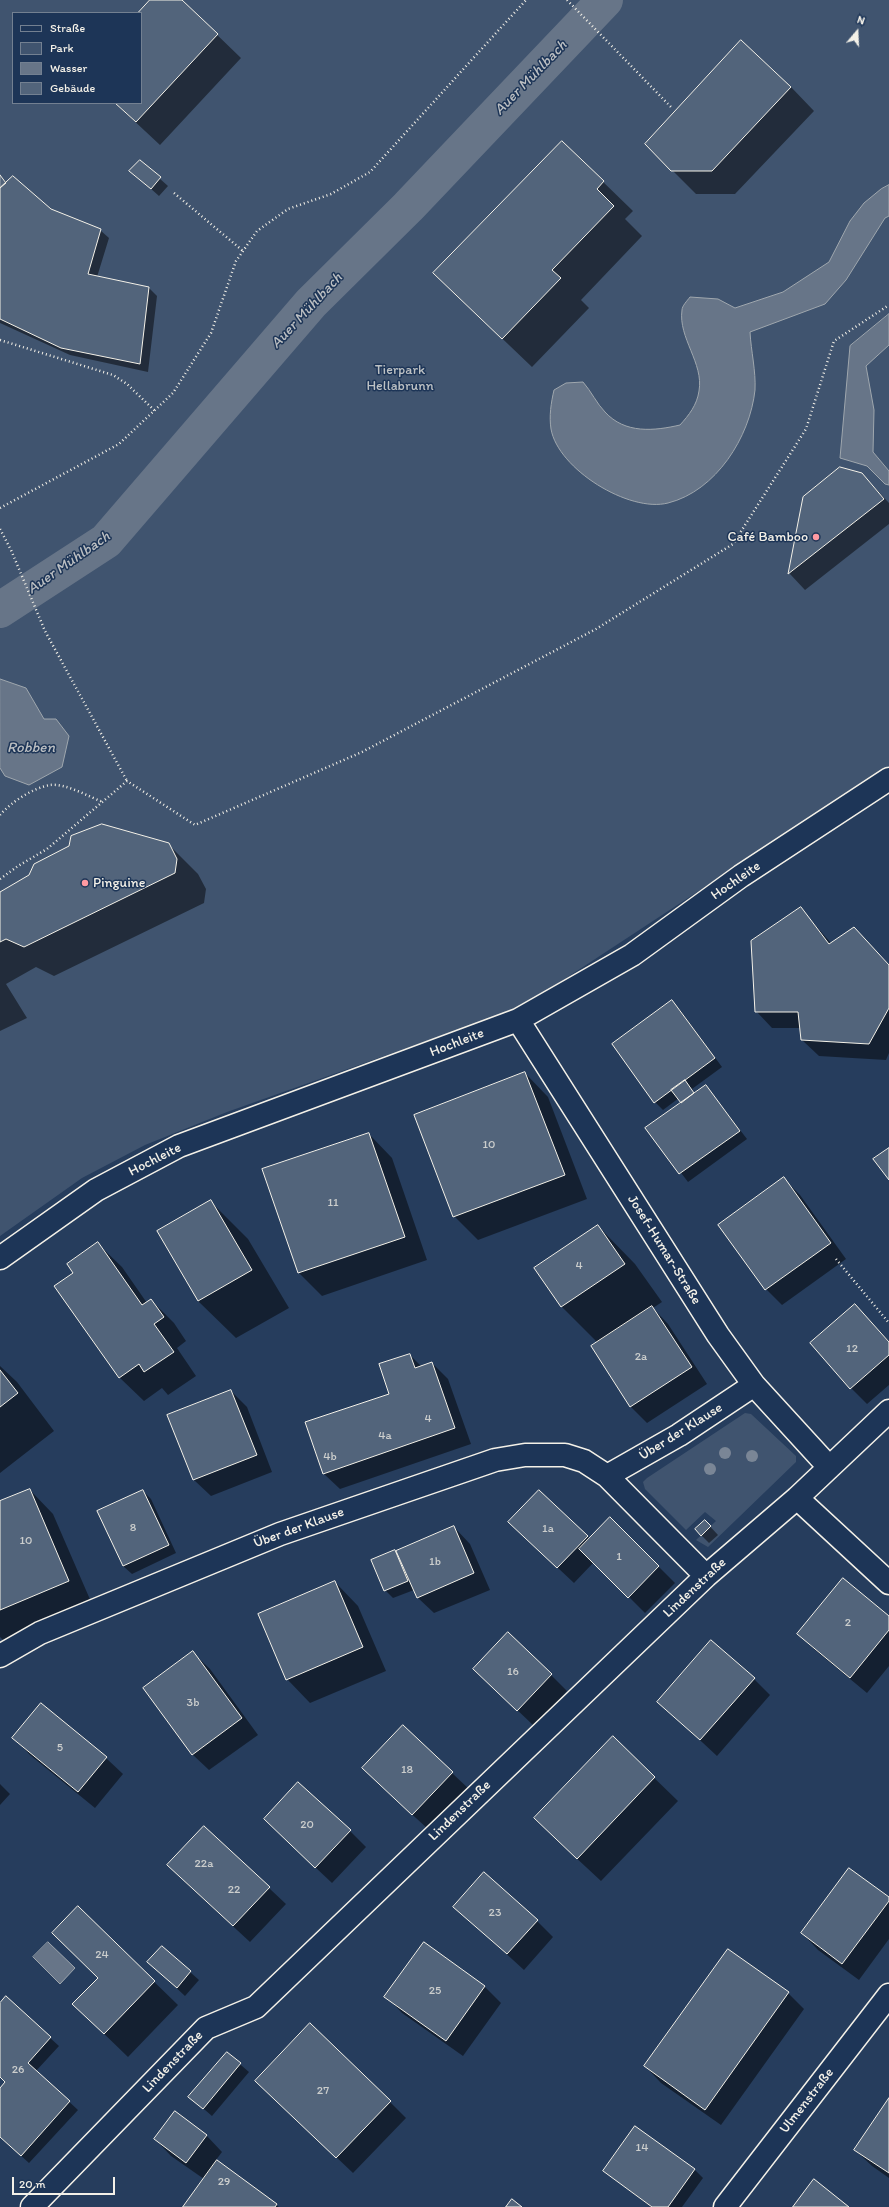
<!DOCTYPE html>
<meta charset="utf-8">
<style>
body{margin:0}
#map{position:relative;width:889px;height:2207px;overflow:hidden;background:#263d5d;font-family:Itim,sans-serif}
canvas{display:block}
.legend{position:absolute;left:12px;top:12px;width:130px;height:92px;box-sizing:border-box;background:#1d3557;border:1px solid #738091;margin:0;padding:5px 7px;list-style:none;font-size:12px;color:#f4f1e8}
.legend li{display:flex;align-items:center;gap:8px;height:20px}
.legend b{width:20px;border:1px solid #738091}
.north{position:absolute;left:837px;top:12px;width:40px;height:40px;-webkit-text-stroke:3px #1d3557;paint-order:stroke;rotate:19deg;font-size:11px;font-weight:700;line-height:16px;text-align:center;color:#f4f1e8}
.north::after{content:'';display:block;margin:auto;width:14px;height:18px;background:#f4f1e8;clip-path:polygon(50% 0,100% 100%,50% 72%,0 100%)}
.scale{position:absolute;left:12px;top:2177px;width:103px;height:18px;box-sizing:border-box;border:2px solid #f4f1e8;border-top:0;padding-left:5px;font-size:12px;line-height:14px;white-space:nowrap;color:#f4f1e8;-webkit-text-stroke:3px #1d3557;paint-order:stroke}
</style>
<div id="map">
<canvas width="889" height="2207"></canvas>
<ul class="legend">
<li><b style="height:5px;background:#1d3557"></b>Straße</li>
<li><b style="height:11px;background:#40546f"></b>Park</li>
<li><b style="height:11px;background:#677588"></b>Wasser</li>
<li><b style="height:11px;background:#52647b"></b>Gebäude</li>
</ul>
<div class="north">N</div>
<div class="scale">20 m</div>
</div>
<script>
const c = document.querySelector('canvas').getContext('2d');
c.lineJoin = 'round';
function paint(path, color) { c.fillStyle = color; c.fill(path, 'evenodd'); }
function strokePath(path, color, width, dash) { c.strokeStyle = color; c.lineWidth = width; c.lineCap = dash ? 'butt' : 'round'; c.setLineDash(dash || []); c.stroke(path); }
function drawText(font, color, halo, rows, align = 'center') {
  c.font = font + ' Itim,sans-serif'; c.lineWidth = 3; c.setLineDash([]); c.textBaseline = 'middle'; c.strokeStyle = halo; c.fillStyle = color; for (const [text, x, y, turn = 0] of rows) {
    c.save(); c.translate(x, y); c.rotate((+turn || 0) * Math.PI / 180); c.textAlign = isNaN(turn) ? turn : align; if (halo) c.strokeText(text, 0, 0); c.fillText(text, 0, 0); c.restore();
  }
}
const green = new Path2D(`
 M0,0H889V766L522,1007L227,1112L145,1145L82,1178L0,1236ZM13,13H141V103H13Z
 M745,1413L751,1414L796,1456V1462L708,1547L696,1540L716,1521L705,1512L686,1530L645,1489L643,1482L647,1478Z`);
const water = new Path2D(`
 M889,185V216L885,218L846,280L825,304L750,332C751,351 756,371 755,390C750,437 716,491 668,503C629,513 558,469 551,429C549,416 551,403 554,390L566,383L583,382C591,391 597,404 605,412C625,434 654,431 680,425C689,415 697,405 699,391C704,363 678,338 682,310C682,306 687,301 690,297L718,299L735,308L783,292L829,262L850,221L864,203L881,189Z
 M889,314V345L866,366L874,410L873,452L889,471V485L885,484L867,466L840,458L850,346Z
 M0,679L26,688L44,719H56L69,736L62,767L29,785L5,776L0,768Z
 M48,1942L75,1968L60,1984L33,1957Z`);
const shadow = new Path2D(`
 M152,0H181L241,58L160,145L115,103H141L140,13Z
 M791,87L814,111L735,194H696L646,144Z
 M562,142L633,211L625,219L642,236L581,300L589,308L532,367L464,302Z
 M140,161L168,186L159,196L131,171Z
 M0,175L7,183L51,210L100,230L109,238L97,277L149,288L157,296L148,372L70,355L0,323Z
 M862,474L889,503V524L805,590L790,574L804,497Z
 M168,844L198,874L206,889L204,903L54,976L36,967L6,984L27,1018L0,1031V893L30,875Z
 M801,909L831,943L854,928L889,965V1053L886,1060L819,1056L802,1040L801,1028H772L756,1011Z
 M672,1002L680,1010L722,1067L692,1089L695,1094L706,1086L747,1139L688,1182L647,1128L682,1103L679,1098L663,1110L655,1102Z
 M525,1073L548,1097L587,1199L478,1240L454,1216Z
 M369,1134L392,1158L427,1260L322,1296L299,1273L264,1170Z
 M784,1179L800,1195L846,1259L782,1305L766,1289Z
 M210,1201L248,1239L289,1308L236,1338L198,1301Z
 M598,1226L635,1264L662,1302L653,1308L668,1324L707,1384L647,1423L631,1407L592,1346L598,1343L562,1307L535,1269Z
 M98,1244L122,1267L147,1303L151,1300L174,1323L186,1341L177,1348L196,1376L168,1395L162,1388L144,1401L120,1378L56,1286L74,1273Z
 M855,1305L889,1341V1385L867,1404L851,1388Z
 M410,1355L422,1367L432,1363L448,1379L471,1444L340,1489L323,1473L390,1394Z
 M0,1366L17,1382L54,1431L0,1473Z
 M231,1391L247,1407L272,1472L211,1496L194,1480L169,1416Z
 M30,1490L53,1514L92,1604L4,1641L0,1637V1503Z
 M143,1491L151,1499L176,1553L132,1574L123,1566L98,1511Z
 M539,1491L590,1539L610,1518L675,1583L645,1613L594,1562L574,1583L509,1522Z
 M705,1521L718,1535L709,1543L701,1535Z
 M454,1527L470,1544L490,1590L434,1613L417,1597L414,1590L393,1598L385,1590L395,1551L399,1556Z
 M335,1582L358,1606L386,1671L310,1703L287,1679Z
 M889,1617V1666L867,1693L815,1650L798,1634Z
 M193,1653L210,1669L258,1735L209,1770L192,1754Z
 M551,1675L567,1691L534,1726L491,1685Z
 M754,1679L770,1695L717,1756L659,1702Z
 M41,1705L106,1758L123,1774L95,1808L30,1755L14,1738Z
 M613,1738L678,1801L601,1881L558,1841Z
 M452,1773L469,1789L429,1830L379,1784Z
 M0,1784L10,1794L0,1805Z
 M204,1827L286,1904L250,1942L185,1882Z
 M350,1831L366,1847L332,1883L281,1835Z
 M889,1898V1939L859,1980L818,1950L802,1933Z
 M455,1907L537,1921L553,1937L524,1970Z
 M78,1908L178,2005L128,2057L97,2027L99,1978Z
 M424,1943L485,1987L501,2003L463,2056L402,2013L386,1996Z
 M162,1947L199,1980L185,1996L157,1970Z
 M788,1993L804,2009L721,2125L661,2083L645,2066Z
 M6,1998L59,2046L36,2071L78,2110L29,2163L0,2137V2089L6,2083L0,2077V2005Z
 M227,2053L249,2072L212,2116L190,2097Z
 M273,2097L390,2102L406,2118L353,2173Z
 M889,2100V2178L872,2166L855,2150Z
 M635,2127L695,2170L703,2178L682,2207H651L604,2171Z
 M206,2135L222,2152L216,2160L279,2207H184L204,2179L171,2156L155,2139Z`);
const canal = new Path2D(`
 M0,610L106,541L311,303L408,207L605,0`);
const building = new Path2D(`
 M150,0H182L218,34L136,122L115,103H141V13H138Z
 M741,40L791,87L712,171H671L645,144Z
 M562,141L604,181L597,189L614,206L552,270L561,278L502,339L433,273Z
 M140,160L161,177L151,189L129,171Z
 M0,175L6,183L0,188Z
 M13,176L51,209L101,229L88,274L149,287L140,364L61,348L0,319V188Z
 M840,467L862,473L884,499L788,574L803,497Z
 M102,824L169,843L177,859L175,873L24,947L6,939L0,942V892L29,875L34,864L69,846L71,836Z
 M801,907L829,944L854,927L889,965V1008L869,1044L801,1040L798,1012H755L751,941Z
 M672,1000L715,1058L654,1103L612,1044Z
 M525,1072L565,1175L453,1217L414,1115Z
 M685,1080L694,1093L681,1103L671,1090Z
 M706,1085L740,1131L679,1174L645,1128Z
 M369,1133L405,1237L298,1273L262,1169Z
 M889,1148V1180L873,1159Z
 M784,1177L831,1243L765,1290L718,1225Z
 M211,1200L252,1270L198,1301L157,1231Z
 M598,1225L625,1264L561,1307L534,1268Z
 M98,1242L142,1305L151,1299L164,1317L154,1324L174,1352L144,1372L139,1364L119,1378L54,1286L73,1273L67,1264Z
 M855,1304L889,1342V1355L850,1389L810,1343Z
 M652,1306L692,1367L630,1407L591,1346Z
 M410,1354L415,1368L432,1362L455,1428L323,1474L305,1422L389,1394L379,1364Z
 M0,1370L18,1393L0,1407Z
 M231,1390L257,1455L193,1480L167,1415Z
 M30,1489L69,1581L0,1610V1501Z
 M143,1490L169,1545L123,1566L97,1511Z
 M539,1490L588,1536L557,1568L508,1522Z
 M610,1517L659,1566L628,1598L579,1549Z
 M705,1520L711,1526L701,1536L695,1529Z
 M454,1526L474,1573L417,1598L396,1551Z
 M395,1550L408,1581L384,1591L371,1560Z
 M843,1578L889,1616V1630L850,1678L797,1634Z
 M335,1581L363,1647L286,1680L258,1614Z
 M508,1632L552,1674L517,1711L473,1669Z
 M711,1640L755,1678L700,1740L657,1702Z
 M193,1651L242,1718L192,1755L143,1688Z
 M41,1703L107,1757L78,1792L12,1738Z
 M403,1725L453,1772L412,1815L362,1768Z
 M613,1736L655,1777L577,1859L534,1818Z
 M298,1782L351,1830L315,1868L264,1819Z
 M204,1826L270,1887L233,1926L167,1865Z
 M849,1868L889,1897V1901L842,1964L801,1933Z
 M484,1872L538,1920L507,1954L453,1907Z
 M78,1906L155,1981L104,2034L72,2004L98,1978L52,1933Z
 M424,1942L485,1986L446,2041L384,1997Z
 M162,1946L191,1971L177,1988L147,1962Z
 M728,1949L789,1992L705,2110L644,2066Z
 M6,1996L51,2037L28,2063L70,2101L21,2156L0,2137V2088L5,2082L0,2077V2003Z
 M310,2023L391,2101L336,2158L255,2081Z
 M227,2052L241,2063L203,2109L188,2097Z
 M889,2098V2173L854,2150Z
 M175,2111L207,2135L186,2163L154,2139Z
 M635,2126L695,2169L668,2207H652L603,2171Z
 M217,2160L277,2204L275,2207H183Z
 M814,2179L849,2207H793Z
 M512,2199L522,2207H506Z`);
const path = new Path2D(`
 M567,0L671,107
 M174,193L243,251
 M0,340L113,375L127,384L155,411
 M0,508L119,444L173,393L211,333L236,261L257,231L288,209L331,194L370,172L526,0
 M0,529L11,550L45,631L127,781
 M0,815C11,802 33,788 50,785C66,783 89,797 103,802
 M0,879L18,866L47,849L127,781L195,825L362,752L596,629L733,544L806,429L834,341L889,305
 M836,1259L889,1323`);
const minor = new Path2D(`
 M518,1020L718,1335L754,1385L829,1467
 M0,1258L96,1190L179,1146L518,1020L632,955L741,876L889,779
 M607,1476L679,1435L754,1385
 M797,1498L889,1583
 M0,1656L40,1633L280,1534L495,1460L525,1455H565L584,1461L607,1476L706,1576
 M32,2207L206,2028L256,2007L706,1576L797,1498L889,1411
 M725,2207L889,1995`);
const trees = [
 [725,1453],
 [752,1456],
 [710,1469]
];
const markers = [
 [816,537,4,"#ff9aa2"],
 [85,883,4,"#ff9aa2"]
];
const numberNames = [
 ["10",489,1145],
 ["11",333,1203],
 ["4",579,1266],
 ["12",852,1349],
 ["2a",641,1357],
 ["4",428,1419],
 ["4a",385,1436],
 ["4b",330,1457],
 ["8",133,1528],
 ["1a",548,1529],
 ["10",26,1541],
 ["1",619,1557],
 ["1b",435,1562],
 ["2",848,1623],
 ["16",513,1672],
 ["3b",193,1703],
 ["5",60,1748],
 ["18",407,1770],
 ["20",307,1825],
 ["22a",204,1864],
 ["22",234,1890],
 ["23",495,1913],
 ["24",102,1955],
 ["25",435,1991],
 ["26",18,2070],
 ["27",323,2091],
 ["14",642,2148],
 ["29",224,2182]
];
const parkNames = [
 ["Tierpark",400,370],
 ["Hellabrunn",400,386]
];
const poiNames = [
 ["Café Bamboo",808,537],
 ["Pinguine",93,883,"left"]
];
const streetNames = [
 ["Hochleite",736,881,-35],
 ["Hochleite",457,1043,-21],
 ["Hochleite",155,1160,-27],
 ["Josef-Humar-Straße",664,1250,58],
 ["Über der Klause",681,1432,-32],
 ["Über der Klause",299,1528,-20],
 ["Lindenstraße",695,1588,-43],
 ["Lindenstraße",460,1811,-44],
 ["Lindenstraße",173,2062,-46],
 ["Ulmenstraße",807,2101,-52]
];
const waterNames = [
 ["Auer Mühlbach",531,78,-46],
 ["Auer Mühlbach",307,311,-47],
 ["Auer Mühlbach",69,563,-35],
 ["Robben",31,748]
];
paint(green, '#40546f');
paint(water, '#677588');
strokePath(water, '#9fa7ae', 1);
paint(shadow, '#0007');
strokePath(canal, '#677588', 36);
paint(building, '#52647b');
strokePath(building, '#f4f1e8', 1);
strokePath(minor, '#f4f1e8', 25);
strokePath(path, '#f4f1e8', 2.5, [1, 3]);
strokePath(minor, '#1d3557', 22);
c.fillStyle = '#7a8696';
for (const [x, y] of trees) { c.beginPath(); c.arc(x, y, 6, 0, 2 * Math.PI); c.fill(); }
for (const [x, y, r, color] of markers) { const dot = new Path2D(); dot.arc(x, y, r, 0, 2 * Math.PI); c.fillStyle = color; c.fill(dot); strokePath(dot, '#1d3557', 1.5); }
drawText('12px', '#cccecd', null, numberNames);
drawText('14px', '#bec2c4', '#1d3557', parkNames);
drawText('14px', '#f4f1e8', '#1d3557', poiNames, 'right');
drawText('14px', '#f4f1e8', '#1d3557', streetNames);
drawText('italic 15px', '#bcbfc2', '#1d3557', waterNames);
</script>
